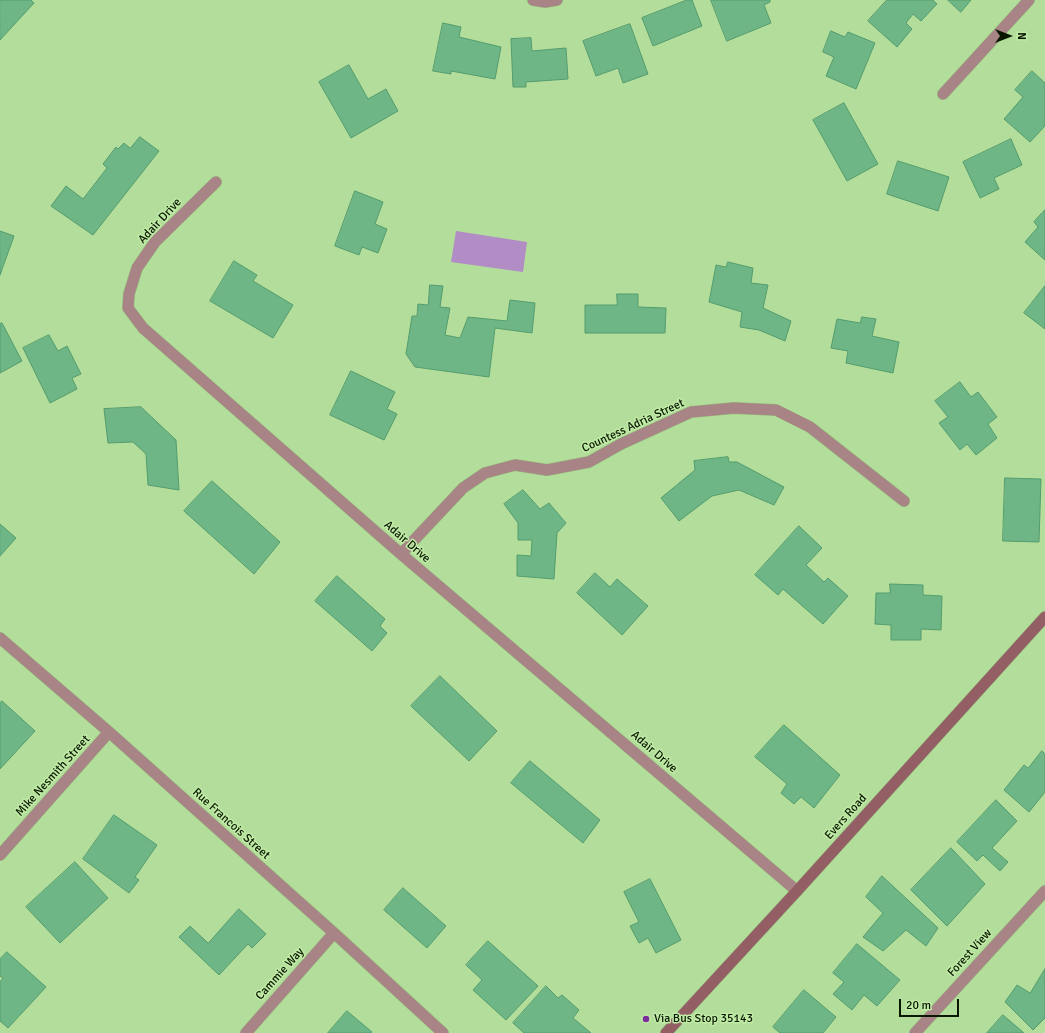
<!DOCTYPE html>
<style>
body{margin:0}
#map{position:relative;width:1045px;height:1033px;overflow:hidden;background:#b3dd9a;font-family:Signika,sans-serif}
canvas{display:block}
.north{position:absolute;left:989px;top:16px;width:40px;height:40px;-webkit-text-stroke:3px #c0eba6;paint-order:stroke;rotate:90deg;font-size:11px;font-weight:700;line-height:16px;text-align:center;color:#0a1801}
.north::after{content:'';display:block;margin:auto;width:14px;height:18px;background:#0a1801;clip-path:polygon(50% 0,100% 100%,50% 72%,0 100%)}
.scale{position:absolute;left:899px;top:999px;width:60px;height:18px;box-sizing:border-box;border:2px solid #0a1801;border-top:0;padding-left:5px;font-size:12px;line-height:14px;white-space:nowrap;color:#0a1801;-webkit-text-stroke:3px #c0eba6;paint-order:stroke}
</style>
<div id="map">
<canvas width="1045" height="1033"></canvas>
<div class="north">N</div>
<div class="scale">20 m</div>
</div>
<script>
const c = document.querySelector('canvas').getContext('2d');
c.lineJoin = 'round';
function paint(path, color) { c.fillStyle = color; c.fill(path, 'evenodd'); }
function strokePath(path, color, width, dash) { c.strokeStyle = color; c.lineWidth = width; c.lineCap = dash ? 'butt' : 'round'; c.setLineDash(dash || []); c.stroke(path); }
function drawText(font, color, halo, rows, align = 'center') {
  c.font = font + ' Signika,sans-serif'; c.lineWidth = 3; c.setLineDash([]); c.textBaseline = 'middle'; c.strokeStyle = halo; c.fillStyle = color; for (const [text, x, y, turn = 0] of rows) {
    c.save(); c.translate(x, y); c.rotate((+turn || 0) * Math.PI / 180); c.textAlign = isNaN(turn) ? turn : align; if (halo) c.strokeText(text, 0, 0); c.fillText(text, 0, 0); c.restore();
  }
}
const green = new Path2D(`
 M456,231L527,242L523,272L451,262Z`);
const building = new Path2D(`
 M0,0H31L34,3L0,40Z
 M687,0H692L702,26L653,46L642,18Z
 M711,0H770V2L764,5L771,23L727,41Z
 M887,0H933L937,4L921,21L913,14L906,23L912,29L897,47L868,21Z
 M948,0H971L961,12Z
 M443,23L461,27L459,37L501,47L495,79L451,71V74L433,71Z
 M630,24L648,74L623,83L618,68L596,76L583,41Z
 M831,31L845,37L848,32L875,43L856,89L826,76L834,57L823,52Z
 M531,38L532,51L566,48L568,79L526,82V87H513L511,39Z
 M349,65L368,99L386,89L398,111L351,138L319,82Z
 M1032,71L1045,83V126L1030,142L1004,119L1023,97L1015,90Z
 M844,103L878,164L847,181L813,120Z
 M140,137L159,151L93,235L51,206L66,186L83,199L107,168L103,164L116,147L118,149L124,143L130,148Z
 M1011,139L1022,165L994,178L999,189L980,198L963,162Z
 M898,161L949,177L938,211L887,194Z
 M355,191L383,202L375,224L387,229L378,253L362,247L359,255L335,246Z
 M1045,210V260L1025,242L1038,227L1034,222Z
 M0,231L14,236L0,275Z
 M234,261L257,275L253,281L293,305L273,338L210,301Z
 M728,262L753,268L751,283L768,285L763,308L791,321L785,341L759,330L740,327L742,312L709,302L716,265L726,267Z
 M430,285L443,286L440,307L450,308L445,335L460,338L468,317L507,321L510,300L535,303L532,333L495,328L489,377L415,367L406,354L412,316H417L418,304L428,305Z
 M1045,286V329L1024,313Z
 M617,294H638V307L666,308L665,333H585V305H617Z
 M862,317L876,319L872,336L899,342L893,373L846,363L848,351L831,348L837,319L860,323Z
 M2,323L22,361L0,373V324Z
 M49,335L58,351L67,346L81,374L72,378L77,389L50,403L23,348Z
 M351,371L395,392L387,409L397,414L384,440L330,415Z
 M960,382L971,397L978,392L997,417L988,424L997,438L976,455L967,444L960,450L939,423L948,417L935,401Z
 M141,407L176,440L179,490L148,485L146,454L133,442L108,443L104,409Z
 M728,457L729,462H737L784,487L774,505L739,490L712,496L679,521L661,498L695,470L694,461Z
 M1005,478L1041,479L1039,542L1003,541Z
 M212,481L280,542L254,574L184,511Z
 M523,490L540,509L549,503L566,523L557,533L554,579L517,576V555L531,556L532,540H518V523L504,504Z
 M0,524L16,538L0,556Z
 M799,526L822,548L806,565L824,582L828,578L848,596L823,624L783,589L778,595L755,575Z
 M595,573L610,587L617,579L648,606L622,635L577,593Z
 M337,576L385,619L380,626L387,633L372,651L315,601Z
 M890,584L923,585V595L942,596L941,630L921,629V640H891V625L875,624L876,593H890Z
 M440,676L497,731L469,761L411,706Z
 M2,701L35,731L0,769V703Z
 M784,725L840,775L814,808L801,797L794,804L781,793L787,784L755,757Z
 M1042,751L1045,754V792L1029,812L1004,790L1024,765L1028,768Z
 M530,761L600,820L583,843L511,783Z
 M996,800L1017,821L992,848L1008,862L1000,871L983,855L977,861L957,842Z
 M114,815L157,845L135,877L139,880L129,893L83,859Z
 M951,848L985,884L947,926L911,890Z
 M75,862L108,898L60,943L26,907Z
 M882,876L938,928L926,946L906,930L883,951L863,937L883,913L866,897Z
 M650,879L681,940L656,953L648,938L639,943L630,926L639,922L624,892Z
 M403,888L446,926L427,948L384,910Z
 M239,909L266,934L252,948L248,944L219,975L179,937L190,926L208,943Z
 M488,941L538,986L506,1020L473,990L482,980L466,965Z
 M857,944L900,980L877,1006L864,995L852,1010L833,994L844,982L833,973Z
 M7,952L46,987L8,1028L0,1021V982L3,978L0,976V959Z
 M1045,969V1018L1033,1030L1005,1002L1017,985L1030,993Z
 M546,986L558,998L562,995L579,1010L573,1018L591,1033H524L513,1023Z
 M804,990L836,1017L823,1033H780L773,1027Z
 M347,1011L372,1032L371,1033H328Z
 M1003,1015L1024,1033H987Z`);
const minor = new Path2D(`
 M533,0L545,2L557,0
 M943,94L1029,0
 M216,182L155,242L137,268L129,294L128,308L143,328L401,554L797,891
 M401,554L463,488L485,473L515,465L547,470L589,462L621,444L691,412L734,408L776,410L810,427L904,501
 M0,638L109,732L334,933L443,1033
 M0,855L109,732
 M246,1033L334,933
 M915,1033L1045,891`);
const secondary = new Path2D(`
 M666,1033L797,891L1045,617`);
const markers = [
 [646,1019,4,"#7b2b9c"]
];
const streetNames = [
 ["Adair Drive",160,221,-47],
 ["Countess Adria Street",633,426,-25],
 ["Adair Drive",407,542,41],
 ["Adair Drive",654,752,41],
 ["Mike Nesmith Street",53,776,-48],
 ["Evers Road",846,817,-48],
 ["Rue Francois Street",231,824,42],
 ["Forest View",970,953,-48],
 ["Cammie Way",280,974,-48]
];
const poiNames = [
 ["Via Bus Stop 35143",654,1019]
];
paint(green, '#b28cc5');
paint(building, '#6fb687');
strokePath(building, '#549c6d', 1);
strokePath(minor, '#95ba7e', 12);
strokePath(secondary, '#95ba7e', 12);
strokePath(minor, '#a98486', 11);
strokePath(secondary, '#935f64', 11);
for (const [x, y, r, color] of markers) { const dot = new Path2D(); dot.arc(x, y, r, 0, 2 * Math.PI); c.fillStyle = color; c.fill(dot); strokePath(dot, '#c0eba6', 1.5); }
drawText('12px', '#0a1801', '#c0eba6', streetNames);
drawText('12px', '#0a1801', '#c0eba6', poiNames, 'left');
</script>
